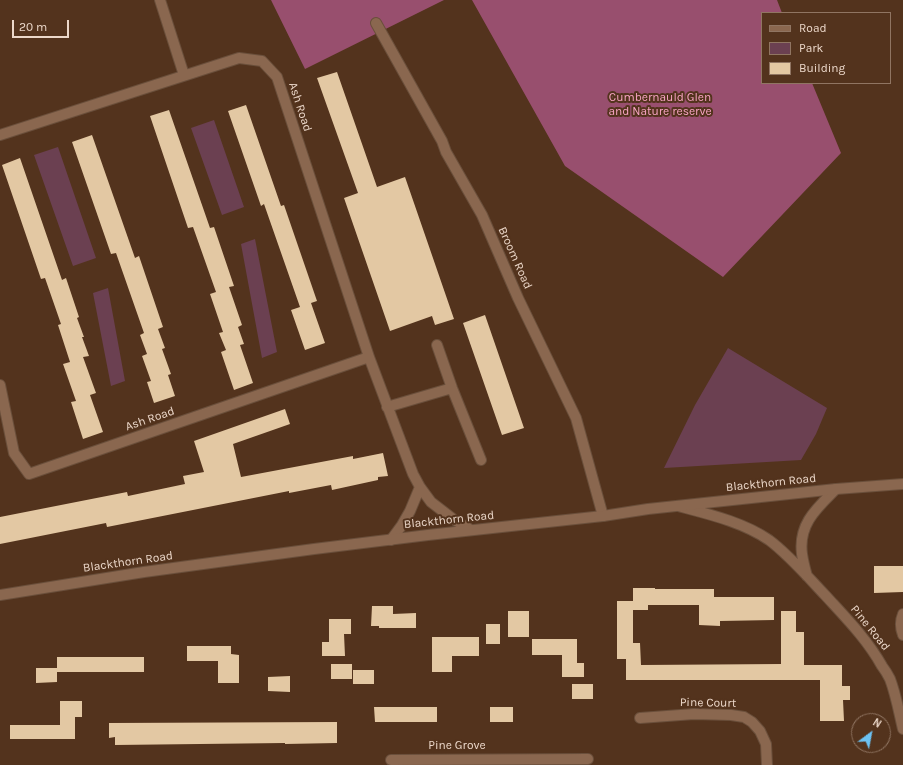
<!DOCTYPE html>
<style>
body{margin:0}
#map{position:relative;width:903px;height:765px;overflow:hidden;background:#53331d;font-family:Karla,sans-serif}
canvas{display:block}
.legend{position:absolute;left:761px;top:12px;width:130px;height:72px;box-sizing:border-box;background:#53331d;border:1px solid #907562;margin:0;padding:5px 7px;list-style:none;font-size:12px;color:#ecd8ca}
.legend li{display:flex;align-items:center;gap:8px;height:20px}
.legend b{width:20px;border:1px solid #907562}
.north{position:absolute;left:851px;top:713px;width:40px;height:40px;box-sizing:border-box;background:#53331d;border:1px solid #907562;border-radius:50%;rotate:32deg;font-size:11px;font-weight:700;line-height:16px;text-align:center;color:#ecd8ca}
.north::after{content:'';display:block;margin:auto;width:14px;height:18px;background:#6cc2f3;clip-path:polygon(50% 0,100% 100%,50% 72%,0 100%)}
.scale{position:absolute;left:12px;top:20px;width:57px;height:18px;box-sizing:border-box;border:2px solid #ecd8ca;border-top:0;padding-left:5px;font-size:12px;line-height:14px;white-space:nowrap;color:#ecd8ca;-webkit-text-stroke:3px #53331d;paint-order:stroke}
</style>
<div id="map">
<canvas width="903" height="765"></canvas>
<ul class="legend">
<li><b style="height:5px;background:#8a674f"></b>Road</li>
<li><b style="height:11px;background:#6b4051"></b>Park</li>
<li><b style="height:11px;background:#e3c8a3"></b>Building</li>
</ul>
<div class="north">N</div>
<div class="scale">20 m</div>
</div>
<script>
const c = document.querySelector('canvas').getContext('2d');
c.lineJoin = 'round';
function paint(path, color) { c.fillStyle = color; c.fill(path, 'evenodd'); }
function strokePath(path, color, width, dash) { c.strokeStyle = color; c.lineWidth = width; c.lineCap = dash ? 'butt' : 'round'; c.setLineDash(dash || []); c.stroke(path); }
function drawText(font, color, halo, rows, align = 'center') {
  c.font = font + ' Karla,sans-serif'; c.lineWidth = 4; c.setLineDash([]); c.textBaseline = 'middle'; c.strokeStyle = halo; c.fillStyle = color; for (const [text, x, y, turn = 0] of rows) {
    c.save(); c.translate(x, y); c.rotate((+turn || 0) * Math.PI / 180); c.textAlign = isNaN(turn) ? turn : align; if (halo) c.strokeText(text, 0, 0); c.fillText(text, 0, 0); c.restore();
  }
}
const green = new Path2D(`
 M214,120L244,207L222,215L191,128Z
 M58,147L96,258L73,266L34,155Z
 M255,239L277,352L262,358L241,244Z
 M108,288L125,381L111,386L93,293Z
 M728,348L827,408L816,434L801,460L664,468L695,405Z`);
const forest = new Path2D(`
 M271,0H444L305,69Z
 M472,0H777L782,13H762V83H812L841,153L723,277L565,166Z`);
const building = new Path2D(`
 M337,72L377,187L405,177L454,319L435,325L432,316L390,331L344,198L358,193L317,78Z
 M246,105L281,206L284,205L317,301L305,305L311,303L325,343L305,350L291,310L300,307L264,204L261,206L228,111Z
 M169,110L210,228L214,227L234,286L229,287L242,325L238,327L244,344L240,345L253,383L234,390L221,352L226,350L219,333L223,332L210,294L216,292L193,227L188,228L150,116Z
 M92,135L135,258L139,256L163,327L158,329L165,348L162,349L171,374L168,375L175,396L154,403L147,382L151,381L142,356L147,354L140,335L144,333L116,253L111,254L72,142Z
 M20,158L62,280L66,278L79,317L77,318L84,337H82L89,356L83,357L96,393L90,395L103,432L83,439L71,402L76,401L63,364L70,362L58,325L61,324L45,278L41,279L2,165Z
 M485,315L524,428L502,435L463,323Z
 M285,409L290,424L233,444L241,477L353,456V459L383,453L388,476L378,477V480L332,490L331,485L289,493V491L107,527L106,523L0,544V517L127,492L128,496L185,484L183,476L204,472L194,441Z
 M874,566H903V592L874,593Z
 M633,588H655V589H714V597H774V620L720,621V626L699,625V605H648V610H633Z
 M617,601H633V643H640L641,665L781,664V611H796V632H804V665H842V686H850V700H843L844,721H820V680H626V659H617Z
 M372,606H393V614L416,613V628H379V626H371Z
 M508,611H529V637H508Z
 M329,619H351V634H344L345,656H322V642H329Z
 M486,624H500V644H486Z
 M432,637H479V656H452V672H432Z
 M532,639H577V663H584V677H562V655H532Z
 M187,646H231V654L239,655V683H218V661H187Z
 M57,657H144V672H57Z
 M331,664H352V679H331Z
 M36,668H57V682L36,683Z
 M353,670H374V684H353Z
 M290,676V692L268,691V677Z
 M572,684H593V699H572Z
 M60,701H82V717H75V739H10V725H60Z
 M374,707H437V722H375Z
 M490,707H513V722H490Z
 M337,722V743L285,744V743L115,745V737L109,738V723Z`);
const street = new Path2D(`
 M160,0L184,75
 M376,23L442,141L446,152L482,215L518,298L576,418L603,516
 M0,135L239,58L262,61L277,77L369,357L413,474L420,487L431,502L453,519L471,530
 M437,345L452,388L481,460
 M0,385L14,453L29,474L369,357
 M387,407L452,388
 M678,506C708,514 743,522 769,540C788,554 809,578 825,595C846,618 867,639 882,666C885,670 888,675 890,679C896,695 899,712 903,729
 M391,540L402,525L410,511L420,487
 M807,576C805,569 803,561 802,554C798,524 817,508 836,489
 M903,614C900,621 900,627 903,635
 M640,718L694,714L731,715L744,717L752,722L760,731L766,744L767,765
 M391,760L588,759`);
const secondary = new Path2D(`
 M0,595L144,572L314,549L428,535L603,516L648,509L836,489L903,484`);
const parkNames = [
 ["Cumbernauld Glen",660,98],
 ["and Nature reserve",660,112]
];
const streetNames = [
 ["Ash Road",300,107,72],
 ["Broom Road",515,258,66],
 ["Ash Road",150,419,-19],
 ["Blackthorn Road",771,483,-6],
 ["Blackthorn Road",449,520,-6],
 ["Blackthorn Road",128,562,-8],
 ["Pine Road",870,628,51],
 ["Pine Court",708,703,1],
 ["Pine Grove",457,746]
];
paint(green, '#6b4051');
paint(forest, '#984f6e');
paint(building, '#e3c8a3');
strokePath(street, '#6a4f3b', 12);
strokePath(secondary, '#6a4f3b', 12);
strokePath(street, '#8a674f', 10);
strokePath(secondary, '#8a674f', 10);
drawText('12px', '#f9a5c5', '#53331d', parkNames);
drawText('12px', '#ecd8ca', '#53331d', streetNames);
</script>
